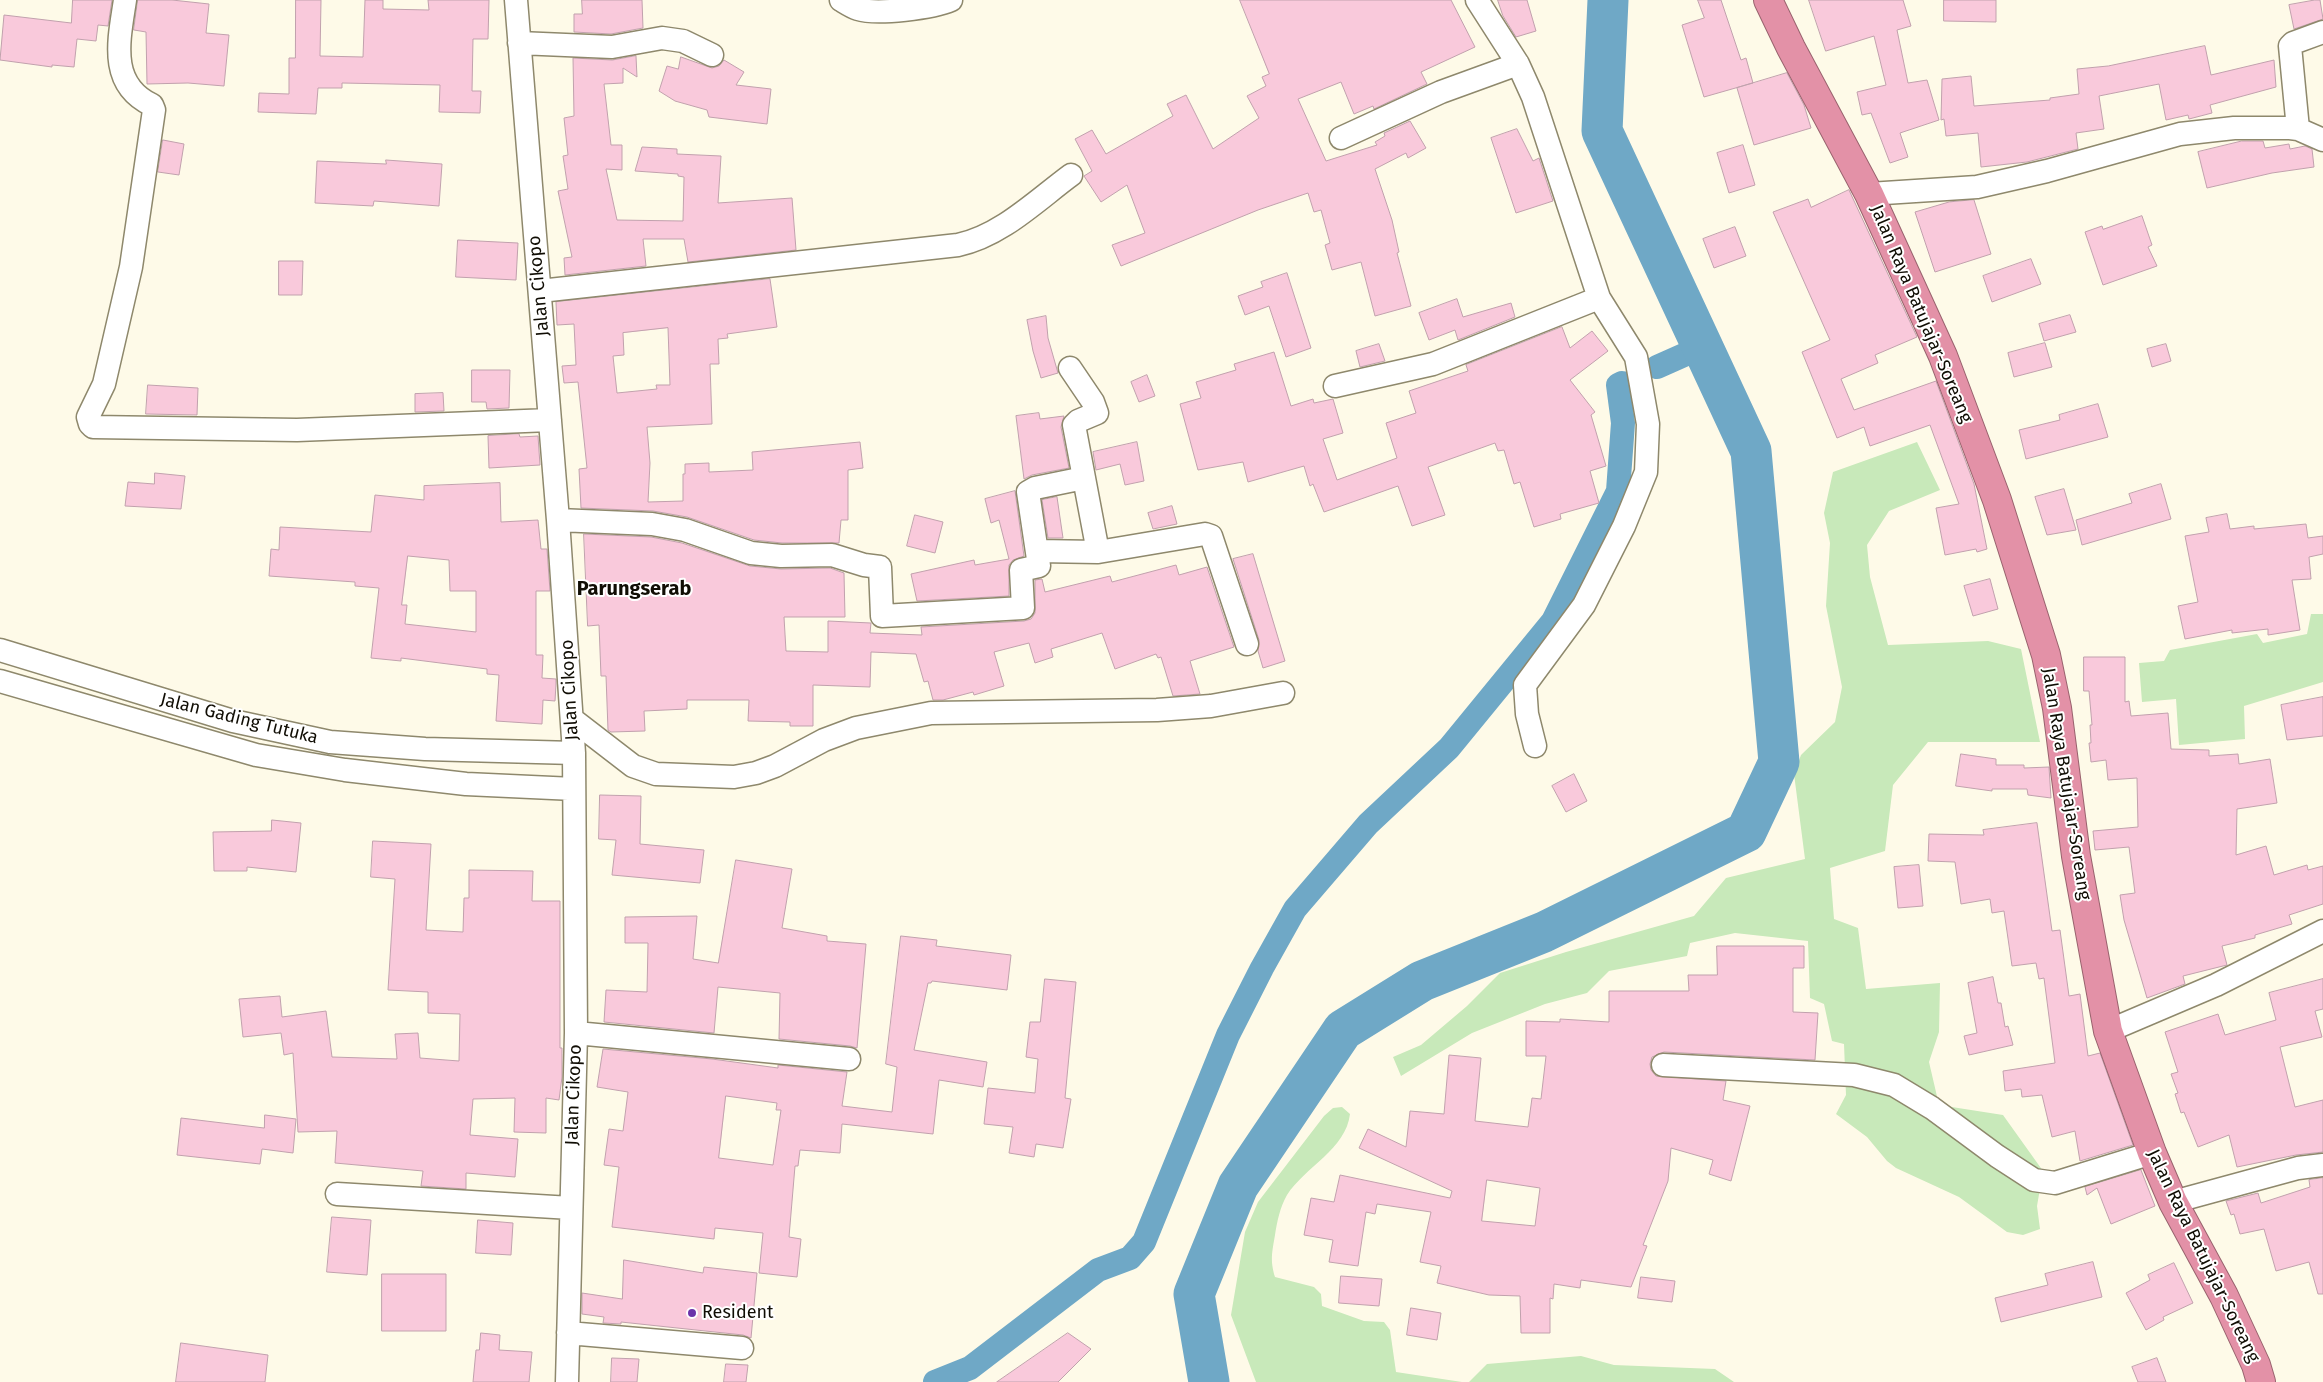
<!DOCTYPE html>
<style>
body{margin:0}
canvas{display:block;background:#fefae8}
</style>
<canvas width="2323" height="1382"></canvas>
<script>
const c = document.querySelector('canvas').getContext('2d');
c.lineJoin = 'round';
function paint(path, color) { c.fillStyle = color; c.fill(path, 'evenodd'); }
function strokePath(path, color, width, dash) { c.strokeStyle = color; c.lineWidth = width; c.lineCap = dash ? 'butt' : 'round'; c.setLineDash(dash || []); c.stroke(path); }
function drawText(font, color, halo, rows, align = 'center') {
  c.font = font + ' "Fira Sans",sans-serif'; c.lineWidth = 4; c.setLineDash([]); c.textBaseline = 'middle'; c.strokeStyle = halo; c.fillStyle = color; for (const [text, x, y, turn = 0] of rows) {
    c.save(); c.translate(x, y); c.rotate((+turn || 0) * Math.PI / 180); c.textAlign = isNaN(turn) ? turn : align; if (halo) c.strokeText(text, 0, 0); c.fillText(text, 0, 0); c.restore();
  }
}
const green = new Path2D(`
 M1917,442L1940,490L1889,511L1867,545L1870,577L1888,645L1988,641L2021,649L2040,742H1928L1893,785L1885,851L1830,868L1834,919L1858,928L1866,989L1940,983L1939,1032L1929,1062L1939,1105L2003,1115L2043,1171L2037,1206L2040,1229L2023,1235L2007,1232L1959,1197L1896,1168L1887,1161L1867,1137L1836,1114L1846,1095L1844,1044L1832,1041L1824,1004L1810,998L1808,941L1735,933L1690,943L1687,956L1609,971L1587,993L1545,1004L1472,1033L1401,1076L1393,1057L1421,1045L1467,1006L1500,973L1566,952L1694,916L1726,878L1805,859L1794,774L1801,755L1835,722L1842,687L1826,606L1830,543L1824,513L1833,472Z
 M2311,614H2323V682L2244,706L2245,739L2179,745L2176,699L2142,702L2139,663L2164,661L2170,650L2257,634L2263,643L2307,634Z
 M1342,1107L1350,1114C1346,1149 1305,1167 1287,1195C1280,1207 1277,1222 1275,1235C1272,1253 1270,1260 1275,1277L1314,1287L1321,1294L1322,1306L1364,1321L1384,1322L1390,1330L1396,1372L1462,1382H1256L1231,1315L1245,1232L1258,1202L1324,1116L1333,1108Z
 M1581,1356L1614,1365L1715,1369L1734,1382H1469L1487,1364Z`);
const canal = new Path2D(`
 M1657,367L1702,347
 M935,1382L970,1368L1098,1270L1130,1258L1144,1242L1228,1035L1262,968L1295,909L1368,824L1449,748L1553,621L1618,491L1623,423L1618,385L1622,383`);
const river = new Path2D(`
 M1209,1382L1194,1294L1238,1186L1343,1030L1422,981L1544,932L1746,832L1779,762L1751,451L1602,131L1608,0`);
const building = new Path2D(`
 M73,0H112L108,26L98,25L96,41L77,39L74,67L52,65V67L0,60L4,15L71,23Z
 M138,0H172L209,4L206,33L229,35L224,86L188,83L147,84L146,32L134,30Z
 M296,0H321L320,56L363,57L365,0H383V9L429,10L428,0H489L488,39H473L472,91H481L480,113L439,112L440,85L342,83V88H318L316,114L258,112L259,93L289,94V58H295Z
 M582,0H642L643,28L611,34L574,32V14H582Z
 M1240,0H1451L1475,47L1421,72L1427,84L1374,109L1373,106L1354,114L1341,82L1298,99L1326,161L1377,145L1375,142L1385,136L1384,133L1410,121L1426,148L1408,158L1406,153L1375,169L1392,220L1399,252L1397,253L1411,306L1375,316L1361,262L1332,270L1325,245L1330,243L1321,210L1314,212L1308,193L1258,210L1121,266L1112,245L1145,233L1127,185L1101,202L1084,176L1092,171L1075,139L1092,130L1106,154L1173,116L1167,104L1186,95L1213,149L1259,118L1247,96L1266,86L1262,77L1269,74Z
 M1498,0H1527L1536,31L1516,37L1503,16Z
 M1698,0H1721L1741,60L1746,58L1753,83L1704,97L1682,25L1704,18Z
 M1809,0H1903L1911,26L1897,30L1908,83L1927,80L1939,120L1900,133L1908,157L1890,163L1871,113L1862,115L1857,92L1886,85L1874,36L1826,51Z
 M1944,0H1996V22L1944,21Z
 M2315,0H2320L2323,19L2294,29L2289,5Z
 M2205,46L2211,75L2274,60L2276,87L2210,105L2212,113L2189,119L2188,115L2166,120L2159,84L2099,96L2104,129L2076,133L2078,149L2027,162L1981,167L1978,133L1946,136L1944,119L1941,120L1942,79L1971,76L1974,106L2050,100V98L2079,94L2077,69L2108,66Z
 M636,56L637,77L623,68V83L604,84L611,145H622V170L606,169L617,220L683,221L684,177L678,176V174L635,171L642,147L677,149V154L721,156L718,203L792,198L796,250L688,262L684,239H643L646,266L565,275L564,258L572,257L558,191L568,189L563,156L568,155L564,118L574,116L573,58L612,60Z
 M681,57L712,68L719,66L724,60L744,72L736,85L771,89L767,124L709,117L707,110L675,101L659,91L667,66L678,69Z
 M1787,73L1804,105L1811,128L1754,145L1737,88Z
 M1517,129L1533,161L1539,158L1553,201L1516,213L1491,138Z
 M163,140L184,144L179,175L158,172Z
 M2242,141H2263L2265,148L2289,144L2290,149L2305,146L2312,149L2314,167L2272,173L2207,188L2198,152Z
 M1743,145L1755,185L1729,193L1717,153Z
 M386,160L442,164L439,206L374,201L373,206L315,203L317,161L386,164Z
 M1849,190L1917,337L1875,355L1878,363L1841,379L1854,410L1936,381L1974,484L1987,549L1977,552L1976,549L1945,555L1936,508L1959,504L1930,425L1870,446L1864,427L1837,438L1802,352L1830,340L1773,212L1808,199L1811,207Z
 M1974,200L1991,254L1935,272L1915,212L1949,202Z
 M2142,216L2152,245L2148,247L2157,266L2103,285L2085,232L2102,226L2103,229Z
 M1735,227L1746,256L1714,268L1703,239Z
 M458,240L518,243L516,280L456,277Z
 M2031,259L2041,284L1992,302L1983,276Z
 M279,261H303L302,295H279Z
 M1287,273L1311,348L1286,357L1269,306L1245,315L1238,296L1263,287L1261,282Z
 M770,279L777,327L727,334L728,338L718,339L719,364H710L712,424L647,427L650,463L648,502L683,501V474H685V464L709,463V472L753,470L752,452L860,442L863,468L848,470V520H841L839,543H782L754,540L687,517L653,511L581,508L579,469L587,468L578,382L564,383L562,366L576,365L574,324L557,325L556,302ZM668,328L670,385H656L657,389L617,393L613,356L624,355L623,333Z
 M1457,299L1463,317L1511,303L1515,317L1458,340L1455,330L1429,340L1419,313Z
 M2070,315L2076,332L2044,341L2039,324Z
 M1046,316L1048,338L1058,373L1041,378L1033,351L1027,320Z
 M1562,327L1570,348L1592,331L1608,351L1570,380L1595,412L1591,415L1606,466L1590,471L1599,503L1560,514L1561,519L1534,527L1520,482L1514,484L1504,450L1498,451L1495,443L1428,467L1445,515L1412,526L1398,486L1324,512L1313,484L1310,486L1304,466L1248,482L1243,462L1198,470L1180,404L1201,398L1196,382L1236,370L1234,364L1274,352L1291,406L1313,399L1314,403L1333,399L1343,433L1323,439L1337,480L1397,458L1386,423L1416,413L1409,391L1468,371L1466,365Z
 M2045,343L2052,367L2014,377L2008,353Z
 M1379,344L1385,361L1360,367L1356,351Z
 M2166,344L2171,361L2152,367L2147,349Z
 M472,370H510L509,408L487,409L486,402H472Z
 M1147,375L1155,396L1139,402L1131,382Z
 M148,385L198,388L197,415L146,414Z
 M443,393L444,411L415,412V394Z
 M2098,404L2108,437L2026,459L2019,430L2060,420L2059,415Z
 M1039,413L1040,419L1064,416L1061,427L1069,468L1032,475L1024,479L1016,416Z
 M519,434L520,437L538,436L540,465L489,468L488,436Z
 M1137,442L1144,481L1125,485L1120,464L1096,470L1093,452Z
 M155,473L185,476L181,509L125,506L128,482L154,484Z
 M500,483L501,522L538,520L541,549H547L550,591H536V655H543L542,678L556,679V684L555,701L543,700L542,724L496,721L499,675L487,674V669L401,658V661L371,658L379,588L355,586V582L269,576L271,549L279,550L280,527L371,532L375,495L424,500V486ZM408,556L449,560L450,591H476V632L405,624L407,605H402Z
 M2161,484L2171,519L2082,545L2076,520L2132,503L2129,494Z
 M2064,489L2076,530L2047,535L2035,497Z
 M1015,491L1024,556L1013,560L1009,565V596L917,601L911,574L974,560L975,565L1009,559L999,520L991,523L985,499Z
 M1057,497L1063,538H1048L1042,500Z
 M1172,506L1177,524L1153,529L1148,513Z
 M2227,514L2230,529L2254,526V529L2306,524L2308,538L2323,536V554L2309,557L2311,579L2292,580L2300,630L2268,635V629L2232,633V630L2185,639L2178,606L2198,602L2185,536L2209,532L2206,518Z
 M915,515L943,522L935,553L907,546Z
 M584,534L651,537L682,543L750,566L781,569L830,568L844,573L845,617H784L786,651L828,652V621L871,623L870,633L922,635L921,627L1024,621L1031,619L1035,613V580L1042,579L1045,592L1110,576L1112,582L1176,565L1179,575L1207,567L1234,647L1190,661L1200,694L1173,696L1161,657L1158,658L1156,654L1115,669L1102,633L1051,649L1053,657L1035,663L1029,643L994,652L1004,686L974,695L973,692L943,700H933L928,681L924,682L916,654L871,652L870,687L813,685V726H790V722L748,721L749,700H687V709L644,711L645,731L611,732L608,730L606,676H601L599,625L588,626Z
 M1253,554L1285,661L1263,668L1258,651L1259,640L1233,559Z
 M1990,579L1998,609L1973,616L1964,586Z
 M2084,657H2125V702L2129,701L2131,716L2168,713L2171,749L2209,750V756L2238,754L2239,764L2270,759L2277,803L2237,809L2236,855L2266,846L2274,875L2307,865L2308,870L2323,866V904L2289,915L2292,924L2255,935V938L2222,946L2227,965L2183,976L2185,984L2147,998L2124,920L2120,895L2135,893L2129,847L2095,850L2093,831L2138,827L2137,778L2108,780L2106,760L2091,762L2089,743H2091L2090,725H2092L2089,691H2084Z
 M2323,697V736L2287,740L2281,705Z
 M1961,754L1996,759V765H2024V768L2049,767L2051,798L2028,795L2027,789H1992V791L1956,786Z
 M1574,774L1587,801L1566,812L1552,786Z
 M600,795L641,796L640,844L704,850L700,883L612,875L616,840L599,839Z
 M272,820L301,823L296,872L247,867V871H214L213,832L271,831Z
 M2037,823L2052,931L2060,930L2069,996L2080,994L2088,1056L2100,1053L2133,1145L2080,1161L2075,1131L2052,1137L2042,1095L2022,1097L2021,1089L2005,1091L2003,1071L2055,1063L2044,978L2039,979L2036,963L2012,966L2004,911L1992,913L1990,899L1961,904L1955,862L1928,861L1929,834L1984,835L1983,830Z
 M373,841L431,844L426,930L463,932L464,898H469V870L533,871L532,901H560V1048H562V1077L559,1100L546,1098V1133L514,1132L515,1098L473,1099L470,1135L518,1139L515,1177L466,1173V1189L421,1186L423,1171L335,1163L337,1131L298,1132L293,1053L284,1055L281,1033L243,1037L239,999L280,996L282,1017L326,1011L332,1057L397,1059L395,1034L418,1033L420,1058L459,1061L460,1014L428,1013V992L388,990L395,879L371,877Z
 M736,860L792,869L782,928L827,936V941L866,944L857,1048L850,1046L779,1039L780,993L718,987L714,1033L604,1022L606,990L647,992L648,943H625V917L697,916L693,959L718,963Z
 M1919,865L1923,906L1898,908L1894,867Z
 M901,936L937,940L936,946L1011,955L1007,990L932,981L931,983H928L914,1050L987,1062L983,1087L939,1080L933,1134L842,1124L840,1153L800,1150L798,1166H795L789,1237L801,1239L797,1277L759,1273L763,1233L715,1228L714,1239L612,1227L619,1167L604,1165L609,1129L623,1131L628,1092L597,1087L603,1049L712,1059L778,1068V1065L847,1072L842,1106L892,1112L897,1067L886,1064ZM726,1096L777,1103L776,1110H781L773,1165L719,1158Z
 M1717,946H1804V968H1793V1012L1818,1013L1815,1060L1664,1052L1652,1057L1650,1064L1651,1070L1656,1076L1726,1081L1723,1100L1750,1106L1731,1181L1709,1174L1713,1160L1671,1148L1668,1181L1643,1245L1647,1246L1631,1287L1581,1280L1580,1288L1554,1284L1553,1299L1550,1298V1333H1521L1520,1296L1489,1295L1437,1283L1441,1266L1420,1262L1431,1212L1377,1204L1375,1214L1366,1212L1358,1266L1329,1262L1333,1240L1304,1235L1311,1198L1334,1202L1340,1175L1450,1198L1452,1191L1359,1148L1368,1129L1406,1147L1410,1111L1444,1114L1449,1055L1481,1058L1475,1121L1528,1127L1532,1098L1541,1099L1546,1056H1526V1021L1560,1022V1019L1609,1022V991H1689L1688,975H1717ZM1487,1180L1540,1188L1535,1226L1482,1221Z
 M1993,977L1998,1003H2001L2005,1027L2008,1026L2013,1045L1969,1055L1964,1036L1977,1033L1968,983Z
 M1045,979L1076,982L1065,1098L1071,1099L1063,1148L1036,1144L1034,1157L1009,1153L1013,1127L984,1124L988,1088L1035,1093L1038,1059L1026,1057L1030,1022H1040Z
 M2323,979V1009L2315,1011L2322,1037L2280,1047L2295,1107L2323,1100V1152L2296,1155L2237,1167L2229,1135L2198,1147L2184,1112L2181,1113L2175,1094L2178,1093L2171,1074L2178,1072L2165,1032L2218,1014L2225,1035L2276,1020L2269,993Z
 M265,1115L296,1119L293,1153L262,1149L260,1164L177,1155L181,1118L264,1128Z
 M2141,1170L2155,1206L2111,1224L2097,1188L2087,1195L2085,1187Z
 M2323,1178V1294H2318L2309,1262L2276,1271L2264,1229L2240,1234L2234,1214L2231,1215L2226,1201L2258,1193L2261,1203L2310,1187L2309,1180Z
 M332,1217L371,1220L367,1275L327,1272Z
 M478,1220L513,1223L511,1255L476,1253Z
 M624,1260L703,1273L704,1267L757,1273L751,1338L743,1335L621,1322V1324L603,1323L604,1317L582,1314V1293L622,1299Z
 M2093,1262L2102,1297L2001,1322L1995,1298L2048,1285L2045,1274Z
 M2174,1263L2193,1303L2163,1317L2164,1320L2146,1330L2126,1293L2150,1280L2148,1275Z
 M382,1274H446V1331H382Z
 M1341,1276L1382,1279L1379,1306L1339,1303Z
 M1641,1277L1675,1281L1672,1302L1638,1298Z
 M1411,1308L1441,1313L1437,1340L1407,1335Z
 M481,1333L500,1335L499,1350L532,1352L529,1382H473L476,1350H479Z
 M1068,1333L1091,1349L1058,1382H997Z
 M181,1343L268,1355L265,1382H176Z
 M612,1358L639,1359L637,1382H611Z
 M2157,1358L2166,1382H2138L2132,1367Z
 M726,1364L748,1365L746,1382H724Z`);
const minor = new Path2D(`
 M125,0C119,40 108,84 152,105L154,110L131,267L104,384L88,417L90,424L93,427L297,430L550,420
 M516,0L558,520L574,753L576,1033L567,1382
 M841,0C846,3 852,7 858,9C877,15 933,8 951,0
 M519,43L612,47L662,38L683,41L712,55
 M2298,129L2290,46L2293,43L2323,32
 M1341,138L1441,92L1518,64
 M1869,194L1977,187L2047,171L2180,134L2234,128H2290L2298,129L2323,140
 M540,291L958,245C1001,236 1037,200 1071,175
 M1335,386L1433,364L1599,298L1533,97L1518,64L1477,0
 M558,520L652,524L685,530L751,553L781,556L832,555L864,565L880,567L882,616L1023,608L1021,570L1039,566L1028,492L1035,488L1084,478
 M1038,551L1098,552L1074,425L1078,421L1097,413L1093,402L1070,368
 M1098,552L1205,534L1211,536L1247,644
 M0,650L233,721L330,742L425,749L574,753
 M0,681L256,755L345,770L466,784L574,789
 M572,719L633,766L656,774L734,777L756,773L775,766L824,740L856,728L931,713L1157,710L1211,706L1283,693
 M1535,746L1527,714L1525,685L1584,605L1624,526L1646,472L1648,424L1636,357L1599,298
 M2108,1031L2216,985L2323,931
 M576,1033L849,1059
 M1663,1065L1854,1075L1894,1085L1932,1108L1997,1156L2034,1180L2055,1183L2152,1153
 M337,1194L571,1208
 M2173,1202L2298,1168L2323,1165
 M568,1333L742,1348`);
const highway = new Path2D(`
 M1768,0L1791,48L1869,194L1943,356L1997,500L2046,655L2057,708L2076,856L2108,1031L2152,1153L2173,1202L2224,1296L2256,1365L2261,1382`);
const markers = [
 [692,1313,5,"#6b33aa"]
];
const streetNames = [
 ["Jalan Cikopo",539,286,-95],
 ["Jalan Raya Batujajar-Soreang",1921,314,67],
 ["Jalan Cikopo",570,690,-93],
 ["Jalan Gading Tutuka",239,719,14],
 ["Jalan Raya Batujajar-Soreang",2066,784,81],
 ["Jalan Cikopo",574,1095,-88],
 ["Jalan Raya Batujajar-Soreang",2203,1256,64]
];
const poiNames = [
 ["Resident",702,1313]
];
const quarterNames = [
 ["Parungserab",634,589]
];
paint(green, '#c8e9ba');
strokePath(canal, '#6fa8c6', 24);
strokePath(river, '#6fa8c6', 41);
paint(building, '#f9c9db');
strokePath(building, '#c1a1ad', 1);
strokePath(minor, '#8e886c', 25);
strokePath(highway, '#99636e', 30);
strokePath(minor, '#fff', 22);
strokePath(highway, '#e391a7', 28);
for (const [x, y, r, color] of markers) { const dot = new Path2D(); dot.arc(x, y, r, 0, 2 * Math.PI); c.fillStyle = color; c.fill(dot); strokePath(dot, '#fff', 2); }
drawText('18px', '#100d04', '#fff', streetNames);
drawText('18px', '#100d04', '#fff', poiNames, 'left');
drawText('bold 20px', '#100d04', '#fff', quarterNames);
</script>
